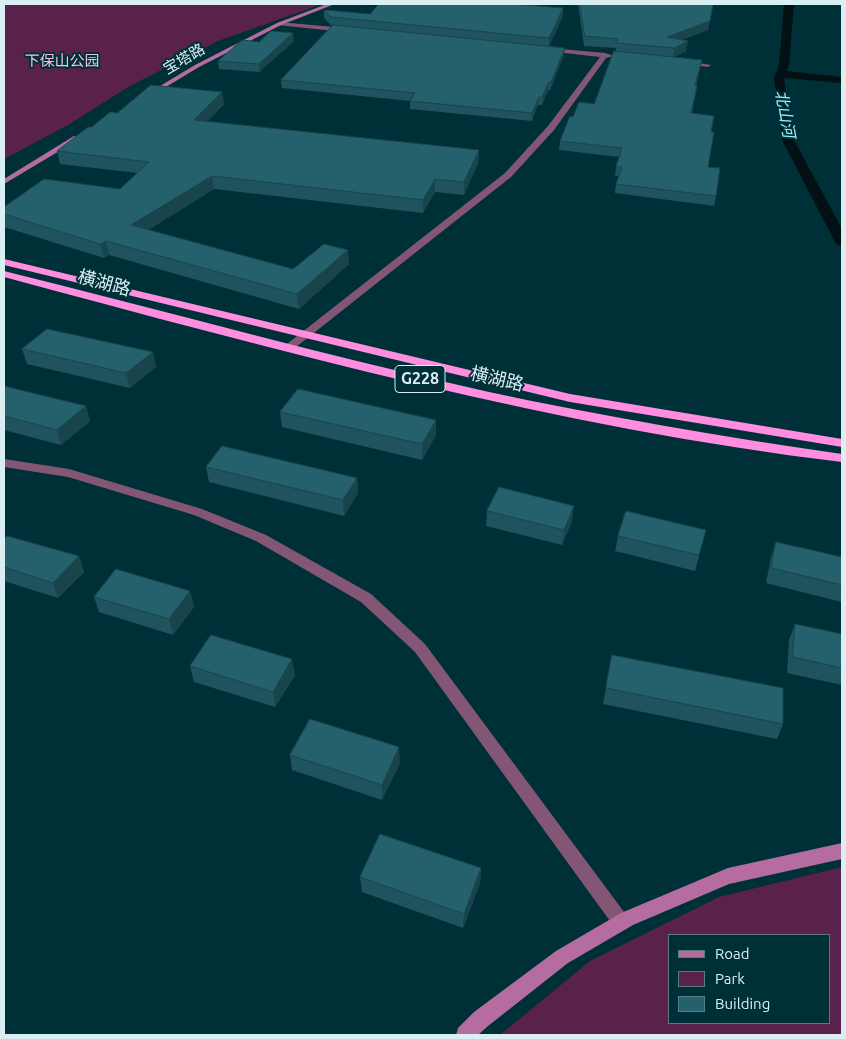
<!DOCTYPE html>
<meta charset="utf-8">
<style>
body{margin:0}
#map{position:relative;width:846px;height:1039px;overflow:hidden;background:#003037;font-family:Ubuntu,sans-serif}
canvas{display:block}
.frame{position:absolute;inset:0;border:5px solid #d9eff4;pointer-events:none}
.legend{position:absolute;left:668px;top:934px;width:162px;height:90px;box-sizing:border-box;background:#003037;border:1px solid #577c83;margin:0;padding:6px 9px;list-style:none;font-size:15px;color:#d9eff4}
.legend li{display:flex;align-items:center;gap:10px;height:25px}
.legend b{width:25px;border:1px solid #577c83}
</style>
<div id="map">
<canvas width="846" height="1039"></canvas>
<div class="frame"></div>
<ul class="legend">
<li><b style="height:6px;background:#b56da0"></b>Road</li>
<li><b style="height:14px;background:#5b214d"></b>Park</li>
<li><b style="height:14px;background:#24616c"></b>Building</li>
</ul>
</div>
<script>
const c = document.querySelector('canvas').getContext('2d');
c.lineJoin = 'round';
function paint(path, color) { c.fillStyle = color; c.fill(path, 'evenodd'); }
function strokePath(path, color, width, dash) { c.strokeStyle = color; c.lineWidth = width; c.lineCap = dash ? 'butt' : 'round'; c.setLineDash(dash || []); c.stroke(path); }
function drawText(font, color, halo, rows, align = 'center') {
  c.font = font + ' Ubuntu,"Noto Sans SC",sans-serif'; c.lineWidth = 4; c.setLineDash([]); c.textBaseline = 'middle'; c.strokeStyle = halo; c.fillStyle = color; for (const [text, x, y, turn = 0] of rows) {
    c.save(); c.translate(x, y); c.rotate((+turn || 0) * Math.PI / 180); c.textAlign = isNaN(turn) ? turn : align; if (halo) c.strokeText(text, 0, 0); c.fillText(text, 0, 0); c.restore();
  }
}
const green = new Path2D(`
 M4,4H322L218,41L128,87L68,125L4,159Z
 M842,867V1035H500L590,961L719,897ZM670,935H830V1023H670Z`);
const canal = new Path2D(`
 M784,4H794L789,65L787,71L842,77V83L784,78L794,140L842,229V246L837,245L835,242L782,140L774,78L779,65Z`);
const street = new Path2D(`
 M279,22L345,28L348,30L345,32L277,25Z
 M549,48L605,53L614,56L606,58L554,130L511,177L291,351H283L282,349L283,347L505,173L548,126L600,57L547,51L546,50Z
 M686,61L711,65L708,67L684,64V62Z
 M4,459L69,469L202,509L266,535L371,594L425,644L627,916L630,922L627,928L621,931L615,928L415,652L361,602L256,541L194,515L68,477L4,467Z`);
const secondary = new Path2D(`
 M327,4H335L281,25L199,67L151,96L145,95L195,65L277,23Z
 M74,136L81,138L4,184V179Z
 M842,843V859L729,884L633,925L568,963L488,1026L478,1035H456L458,1028L474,1012L556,951L621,913L728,868Z`);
const highway = new Path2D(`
 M4,259L570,394L842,439V447L570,402L4,265Z
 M4,271C166,311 326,356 489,392C606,417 724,437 842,454V462C558,428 280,351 4,277Z`);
const wall = new Path2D(`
 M578,4H713L708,30L682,40L686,51L674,57L702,60L696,86H697L692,113L711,132L708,167L716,196L714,206L615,193L616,184L619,176H615L616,166L619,157L559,150L560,141L573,117L594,104L616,52V48L584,46Z
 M324,10L370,14L563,16L549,46L564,55L550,90H548L542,105H538L532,121L410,109V101L282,88L281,80L333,25H331L324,18Z
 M294,41L259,72L219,69L218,61L259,42Z
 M222,92L224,104L207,122L479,150L478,163L464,195L435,192L423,213L214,189L148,230L293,269L349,264L299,309L109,255L104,258L4,227V207L120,189L137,173L60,164L57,151L117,113Z
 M22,349L153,352L156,367L130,388L27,364Z
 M4,386L86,406L90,421L61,445L4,430Z
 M280,412L436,420V435L422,460L282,427Z
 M206,467L357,478L358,493L344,516L209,482Z
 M487,511L572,521L562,545L486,526Z
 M706,530L695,571L615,551L618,536Z
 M4,540L79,556L84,572L58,598L4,581Z
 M776,542L842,557V602L766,583L771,557Z
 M190,591L194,607L173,635L99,612L94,597Z
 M795,624L842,634V685L787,673L789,640Z
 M612,655L783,724L777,739L603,704Z
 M190,666L295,675L275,707L194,682Z
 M290,755L400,763L382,800L292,770Z
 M481,868L480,883L463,928L362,892L360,877Z`);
const shadedWall = new Path2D(`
 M713,4L708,30L665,46L667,37Z
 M563,8V16L549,46V38Z
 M293,33L294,41L259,72V64Z
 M688,41L686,51L673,58L675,48Z
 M565,48L564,55L550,90L551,82Z
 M549,82L548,90L542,105V97Z
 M222,92L224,104L196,133L194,120Z
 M539,97L538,105L532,121V113Z
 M479,150L478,163L464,195V182Z
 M212,176L214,189L134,239L131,225Z
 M435,179V192L423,213V200Z
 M106,241L109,255L104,258L100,244Z
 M348,250L349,264L299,309L297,294Z
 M153,352L156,367L130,388L126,373Z
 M86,406L90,421L61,445L57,430Z
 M436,420V435L422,460V444Z
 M357,478L358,493L344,516L343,500Z
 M574,506L572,521L562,545L564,530Z
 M79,556L84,572L58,598L53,583Z
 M190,591L194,607L173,635L169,619Z
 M292,659L295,675L275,707L273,692Z
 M399,747L400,763L382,800V785Z
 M481,868L480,883L463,928L464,914Z`);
const building = new Path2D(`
 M379,4H514L563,8L549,38L331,17L324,10L370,14Z
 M580,4H713L710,21L667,37L688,41L675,48L617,43L618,39L585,36Z
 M333,25L565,48L551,82H549L542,97H539L532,113L410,101L415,93L281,80Z
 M271,31L293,33L259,64L218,61L242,40L259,42Z
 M614,51L702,60L695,85L697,86L691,113L714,116L711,132H714L708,167L720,168L716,196L616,184L622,167L616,166L622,148L560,141L570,116L573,117L579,102L594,104Z
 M151,85L222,92L194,120L479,150L464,182L435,179L423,200L212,176L131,225L293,269L324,244L348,250L297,294L106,241L100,244L4,214V207L44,179L120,189L149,162L57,151L88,127H92L110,112L117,113Z
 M47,329L153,352L126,373L22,349Z
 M4,386L86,406L57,430L4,416Z
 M298,389L436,420L422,444L280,412Z
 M222,446L357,478L343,500L206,467Z
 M499,487L574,506L564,530L487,511Z
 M626,511L706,530L699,555L618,536Z
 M7,536L79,556L53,583L4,567V540Z
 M776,542L842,557V585L771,568Z
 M116,569L190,591L169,619L94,597Z
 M795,624L842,634V668L793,657Z
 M211,635L292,659L273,692L190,666Z
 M612,655L783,688V724L606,688Z
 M310,719L399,747L382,785L290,755Z
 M380,834L481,868L464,914L360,877Z`);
const farStreetnames = [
 ["宝塔路",184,59,-30]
];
const farParknames = [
 ["下保山公园",62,61]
];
const farWaternames = [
 ["北山河",785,114,80]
];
const shields = [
 [420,379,50]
];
const shieldNames = [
 ["G228",420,379]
];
const streetNames = [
 ["横湖路",104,283,15],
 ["横湖路",497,379,13]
];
paint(green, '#5b214d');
paint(canal, '#041114');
paint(street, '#835675');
paint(secondary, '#b56da0');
paint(highway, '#ff8ee0');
paint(wall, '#1f535d');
paint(shadedWall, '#19444c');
paint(building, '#24616c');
strokePath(building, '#19444c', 1);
drawText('15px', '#d9eff4', '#003037', farStreetnames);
drawText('15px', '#f8bfe6', '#003037', farParknames);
drawText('italic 16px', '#9cedfd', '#003037', farWaternames);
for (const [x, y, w] of shields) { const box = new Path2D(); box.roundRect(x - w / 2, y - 13.5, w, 27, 4); c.fillStyle = '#003037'; c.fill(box); strokePath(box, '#d9eff4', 1); }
drawText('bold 16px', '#d9eff4', null, shieldNames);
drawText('18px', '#d9eff4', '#003037', streetNames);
</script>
